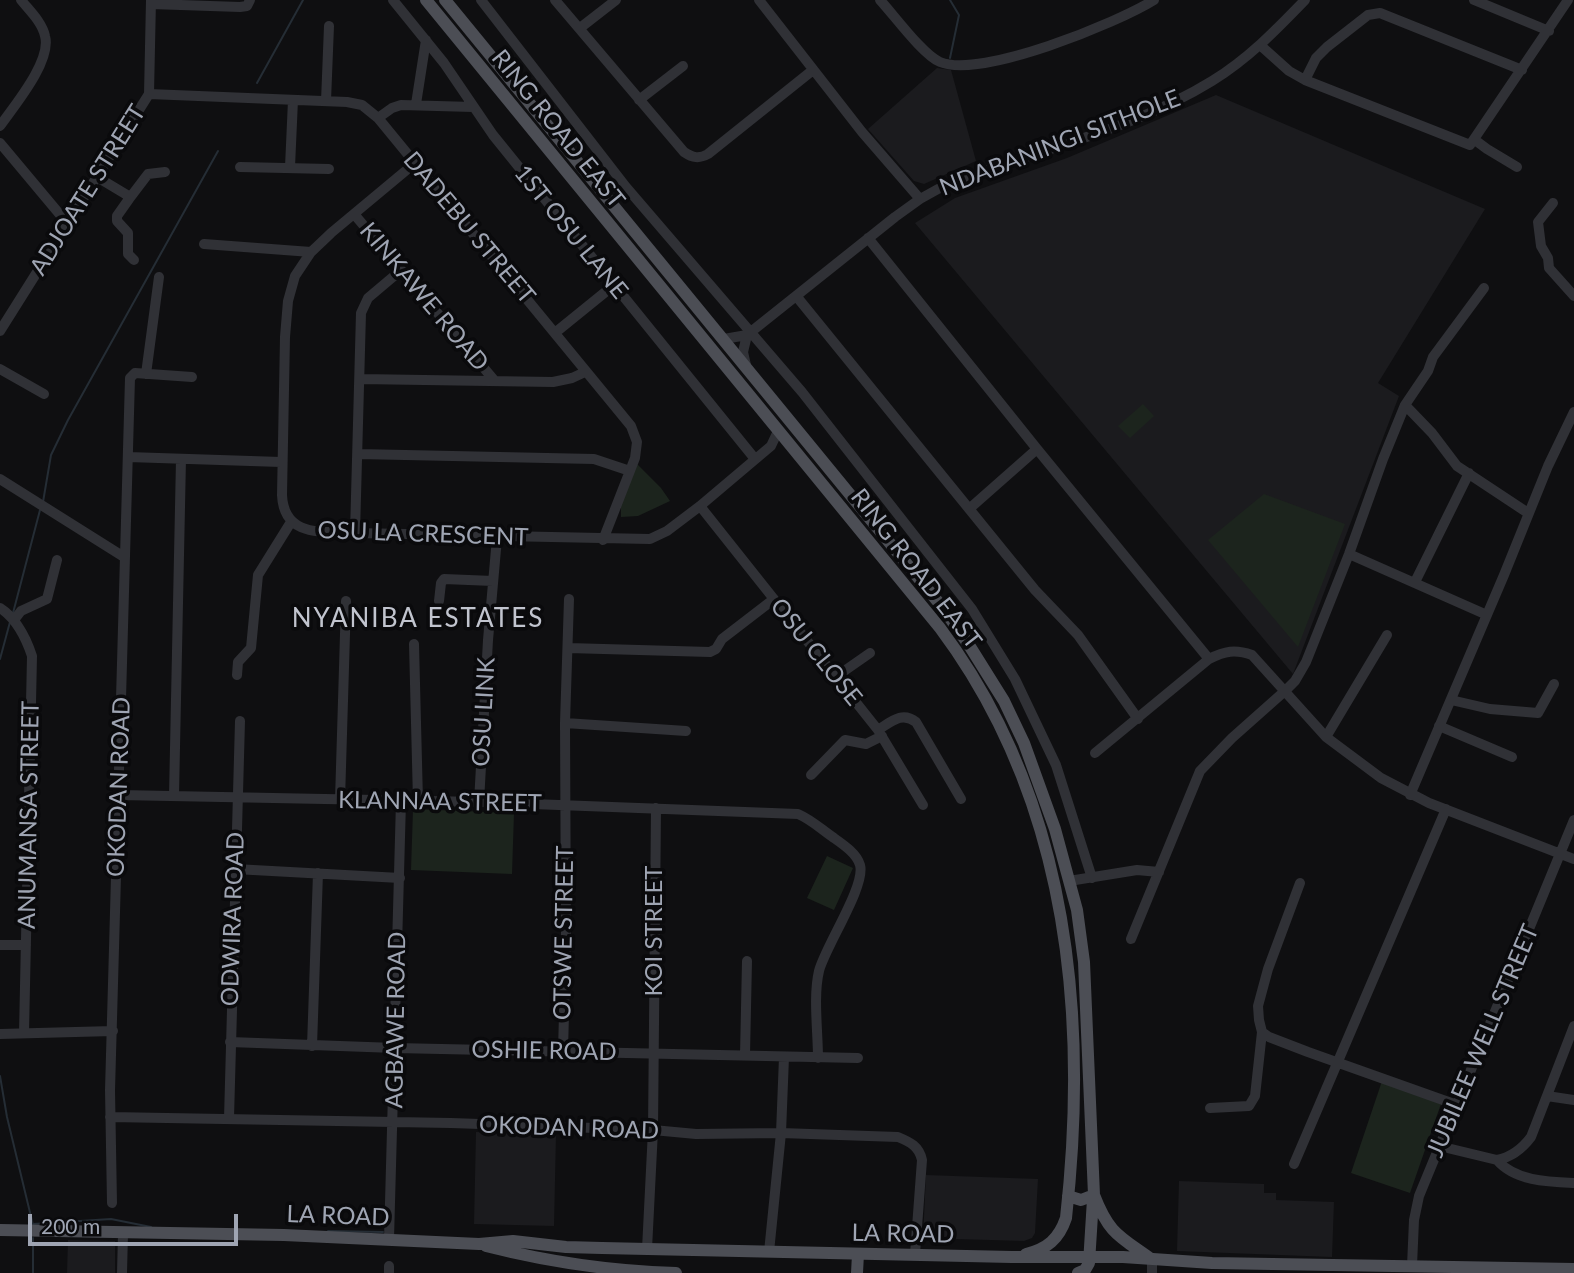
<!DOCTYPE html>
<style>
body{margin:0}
#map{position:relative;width:1574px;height:1273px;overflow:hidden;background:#0f0f11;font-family:Lato,sans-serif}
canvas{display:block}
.scale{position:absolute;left:28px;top:1214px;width:210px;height:32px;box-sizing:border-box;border:4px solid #9fa5b3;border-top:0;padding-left:9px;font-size:21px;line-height:24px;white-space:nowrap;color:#9fa5b3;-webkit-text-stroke:5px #0a0a0c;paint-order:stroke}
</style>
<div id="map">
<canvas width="1574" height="1273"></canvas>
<div class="scale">200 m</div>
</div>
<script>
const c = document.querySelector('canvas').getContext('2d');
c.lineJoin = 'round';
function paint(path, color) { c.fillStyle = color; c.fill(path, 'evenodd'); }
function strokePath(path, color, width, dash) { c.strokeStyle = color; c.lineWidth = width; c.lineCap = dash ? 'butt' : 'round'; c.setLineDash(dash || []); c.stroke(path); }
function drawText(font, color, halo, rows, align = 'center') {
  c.font = font + ' Lato,sans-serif'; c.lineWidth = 7; c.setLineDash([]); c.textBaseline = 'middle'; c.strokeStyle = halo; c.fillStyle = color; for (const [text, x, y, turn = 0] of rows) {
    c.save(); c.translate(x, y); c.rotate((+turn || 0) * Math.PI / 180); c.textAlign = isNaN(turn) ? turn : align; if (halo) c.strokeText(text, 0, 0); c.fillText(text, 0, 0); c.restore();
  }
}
const built = new Path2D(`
 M937,68L951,70L976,161L924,184L914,181L868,129Z
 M1216,95L1485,209L1378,383L1399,396L1293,674L915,223L955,198L1067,158Z
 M476,1132L556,1134L554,1226L474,1224Z
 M926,1175L1038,1179L1035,1233L1032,1238L1024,1241L923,1238Z
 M1179,1181L1264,1184V1193H1276V1200L1334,1202L1332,1257L1177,1251Z
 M68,1240L115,1241V1273H67Z`);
const green = new Path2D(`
 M1143,404L1154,416L1130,438L1118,426Z
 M637,464L661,488L670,501L638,516L621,517V503Z
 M1264,494L1345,524L1298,647L1208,540Z
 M413,809L514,813L512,874L411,870Z
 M827,856L853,868L834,910L807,898Z
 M1382,1081L1442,1101L1410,1193L1351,1173Z`);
const stream = new Path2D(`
 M950,58L959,15L950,0
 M257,83L303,0
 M43,502L51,455L68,420L218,151
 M13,613L40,510
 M0,659L10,622
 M0,1076L7,1117L33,1225
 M33,1224L111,1219L151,1227
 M328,1231L383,1232
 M33,1238V1273`);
const minor = new Path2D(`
 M393,0L444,63L493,135L755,459
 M481,0L626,187L802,392L972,609L1015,679L1056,765L1092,878
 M555,0L684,152C693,158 699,159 708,154L813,70
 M759,0L862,132L920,199
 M880,0C894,15 923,55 940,62C981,79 1117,23 1154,0
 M1474,0L1549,31
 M151,4L240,7L247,6L250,0
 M580,28L616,0
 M1260,45L1289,71L1305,80L1470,145L1568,0
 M1305,80L1316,58L1327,47L1368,15L1380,13L1522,70
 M149,94L347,102L362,105L378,118L631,426L637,442L635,458L603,540
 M639,100L683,66
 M326,101L329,26
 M416,104L426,40
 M378,118L392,108L401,105L473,107
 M0,126C14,106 52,61 45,36C42,22 29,10 21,0
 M1475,140L1487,149L1517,167
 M0,143L67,223
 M415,163L331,233L311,252L295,276L288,301L285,337L282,495C284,538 323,531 355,533L650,539L667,531L700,506L771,446L778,431
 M240,167L329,169
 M290,167L293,100
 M97,177L127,195L129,199L117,216V221L128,233V254L134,260
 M129,199L148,174L165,172
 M1553,203L1538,222L1541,246L1548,258L1549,268L1574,296
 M354,214L494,380
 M868,238L1037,449L1209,659C1225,651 1235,649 1252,655L1326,737L1381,778L1429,803L1574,859
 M204,244L311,252
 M797,297L1035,590L1078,635L1138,719
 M0,331L149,94L151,0
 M556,332L614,285
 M724,339L747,335L895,217L920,199L938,189C1028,151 1128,133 1212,81C1248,59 1276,30 1305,0
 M746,365L743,352L747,335
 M0,369L44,394
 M146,374L159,277
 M360,379L553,382L572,378L585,372
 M1405,405L1432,433L1457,466L1528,513
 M358,454L594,459L630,471
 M128,457L281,462
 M0,479L124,557
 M700,506L878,730L923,805
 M969,509L1037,449
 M355,533L361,313L368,298L400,271
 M1349,554L1487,615
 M1415,582L1469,473
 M439,601L441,583L444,579L493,581
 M0,608C17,619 26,638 32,656L24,1033
 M14,620L21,611L47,599L57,560
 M414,644L418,801
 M568,648L710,652L716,649L722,639L774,599
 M237,675L238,662L251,648L258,575L291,522
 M837,676L870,653
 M1451,700L1490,709L1538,713L1554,684
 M565,723L686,731
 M1439,726L1512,757
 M878,730C891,722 902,711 916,722L961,799
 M1326,737L1387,635
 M1095,753L1209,659
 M811,775L845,740L866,744L882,736
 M119,795L479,802L798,814C812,820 822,830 834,838C844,845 857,854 860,865C866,886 825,947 819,971C813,996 818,1032 818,1058
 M1410,795L1504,575L1548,466L1574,412
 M174,796L181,459
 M340,800L346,601
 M479,802L488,640L497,538
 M235,869L400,878
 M1069,881L1137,870L1159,872
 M1300,883L1268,969L1258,1006L1259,1020L1262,1032L1269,1037L1308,1052L1457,1105
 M1131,939L1200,771L1232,738L1286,690L1295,681L1306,662L1349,554L1383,459L1405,405L1428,371L1433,357L1484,288
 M0,945H26
 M0,1034L113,1031
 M230,1042L395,1048L858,1058
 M312,1046L318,873
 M563,1051L566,939L565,723L569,599
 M745,1055L747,961
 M1547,1096L1574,1100
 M1210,1108L1249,1106L1255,1096L1262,1032
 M110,1117L451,1123L653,1130L696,1134L781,1133L898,1137C910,1142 919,1146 922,1160L915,1254
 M229,1118L240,721
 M1439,1146L1497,1160C1512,1157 1522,1149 1531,1137L1574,1026
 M1497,1160C1515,1181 1547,1182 1574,1183
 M1294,1164L1446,809
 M112,1203L110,1090L130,378L135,373L192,377
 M389,1239L401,801
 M647,1249L653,1130L656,808
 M769,1252L781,1133L784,1057
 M1412,1266L1414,1220L1419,1196L1574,820
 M122,1273L123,1234
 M389,1273V1266
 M1152,1273V1259`);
const major = new Path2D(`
 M426,0L940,628C1068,799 1089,1012 1066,1218C1059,1239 1047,1249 1026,1254
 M445,0L943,608L969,645L1004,701L1024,743L1055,829L1077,910L1084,962L1094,1195C1109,1234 1119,1236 1151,1259
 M1068,1196L1081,1200L1094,1195
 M0,1230L284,1235L479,1244L513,1241L566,1247L602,1248L1012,1257H1123L1212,1263L1574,1269
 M486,1246C548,1262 612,1271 676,1273
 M857,1273L858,1254
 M1078,1273L1085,1270L1089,1263L1093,1199`);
const streetNames = [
 ["RING ROAD EAST",558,129,51],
 ["NDABANINGI SITHOLE",1060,143,-21],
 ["ADJOATE STREET",88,190,-58],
 ["DADEBU STREET",469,228,50],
 ["1ST OSU LANE",571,232,51],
 ["KINKAWE ROAD",424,297,50],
 ["OSU LA CRESCENT",423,534,2],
 ["RING ROAD EAST",916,569,52],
 ["OSU CLOSE",816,652,51],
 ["OSU LINK",484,712,-87],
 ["OKODAN ROAD",119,787,-88],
 ["KLANNAA STREET",440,802,1],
 ["ANUMANSA STREET",29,815,-89],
 ["ODWIRA ROAD",233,919,-88],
 ["KOI STREET",654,931,-90],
 ["OTSWE STREET",564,933,-89],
 ["AGBAWE ROAD",396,1020,-89],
 ["JUBILEE WELL STREET",1483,1041,-67],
 ["OSHIE ROAD",544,1051,1],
 ["OKODAN ROAD",569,1128,2],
 ["LA ROAD",338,1216,2],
 ["LA ROAD",903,1234,1]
];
const neighbourhoodNames = [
 ["NYANIBA ESTATES",418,619]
];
paint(built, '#1b1b1e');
paint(green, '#1c241d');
strokePath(stream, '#252d35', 2);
strokePath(minor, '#303136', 10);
strokePath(major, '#4c4e55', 12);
drawText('24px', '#9fa5b3', '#0a0a0c', streetNames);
c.letterSpacing = '2px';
drawText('26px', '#c1c4ce', '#0a0a0c', neighbourhoodNames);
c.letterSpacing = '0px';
</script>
